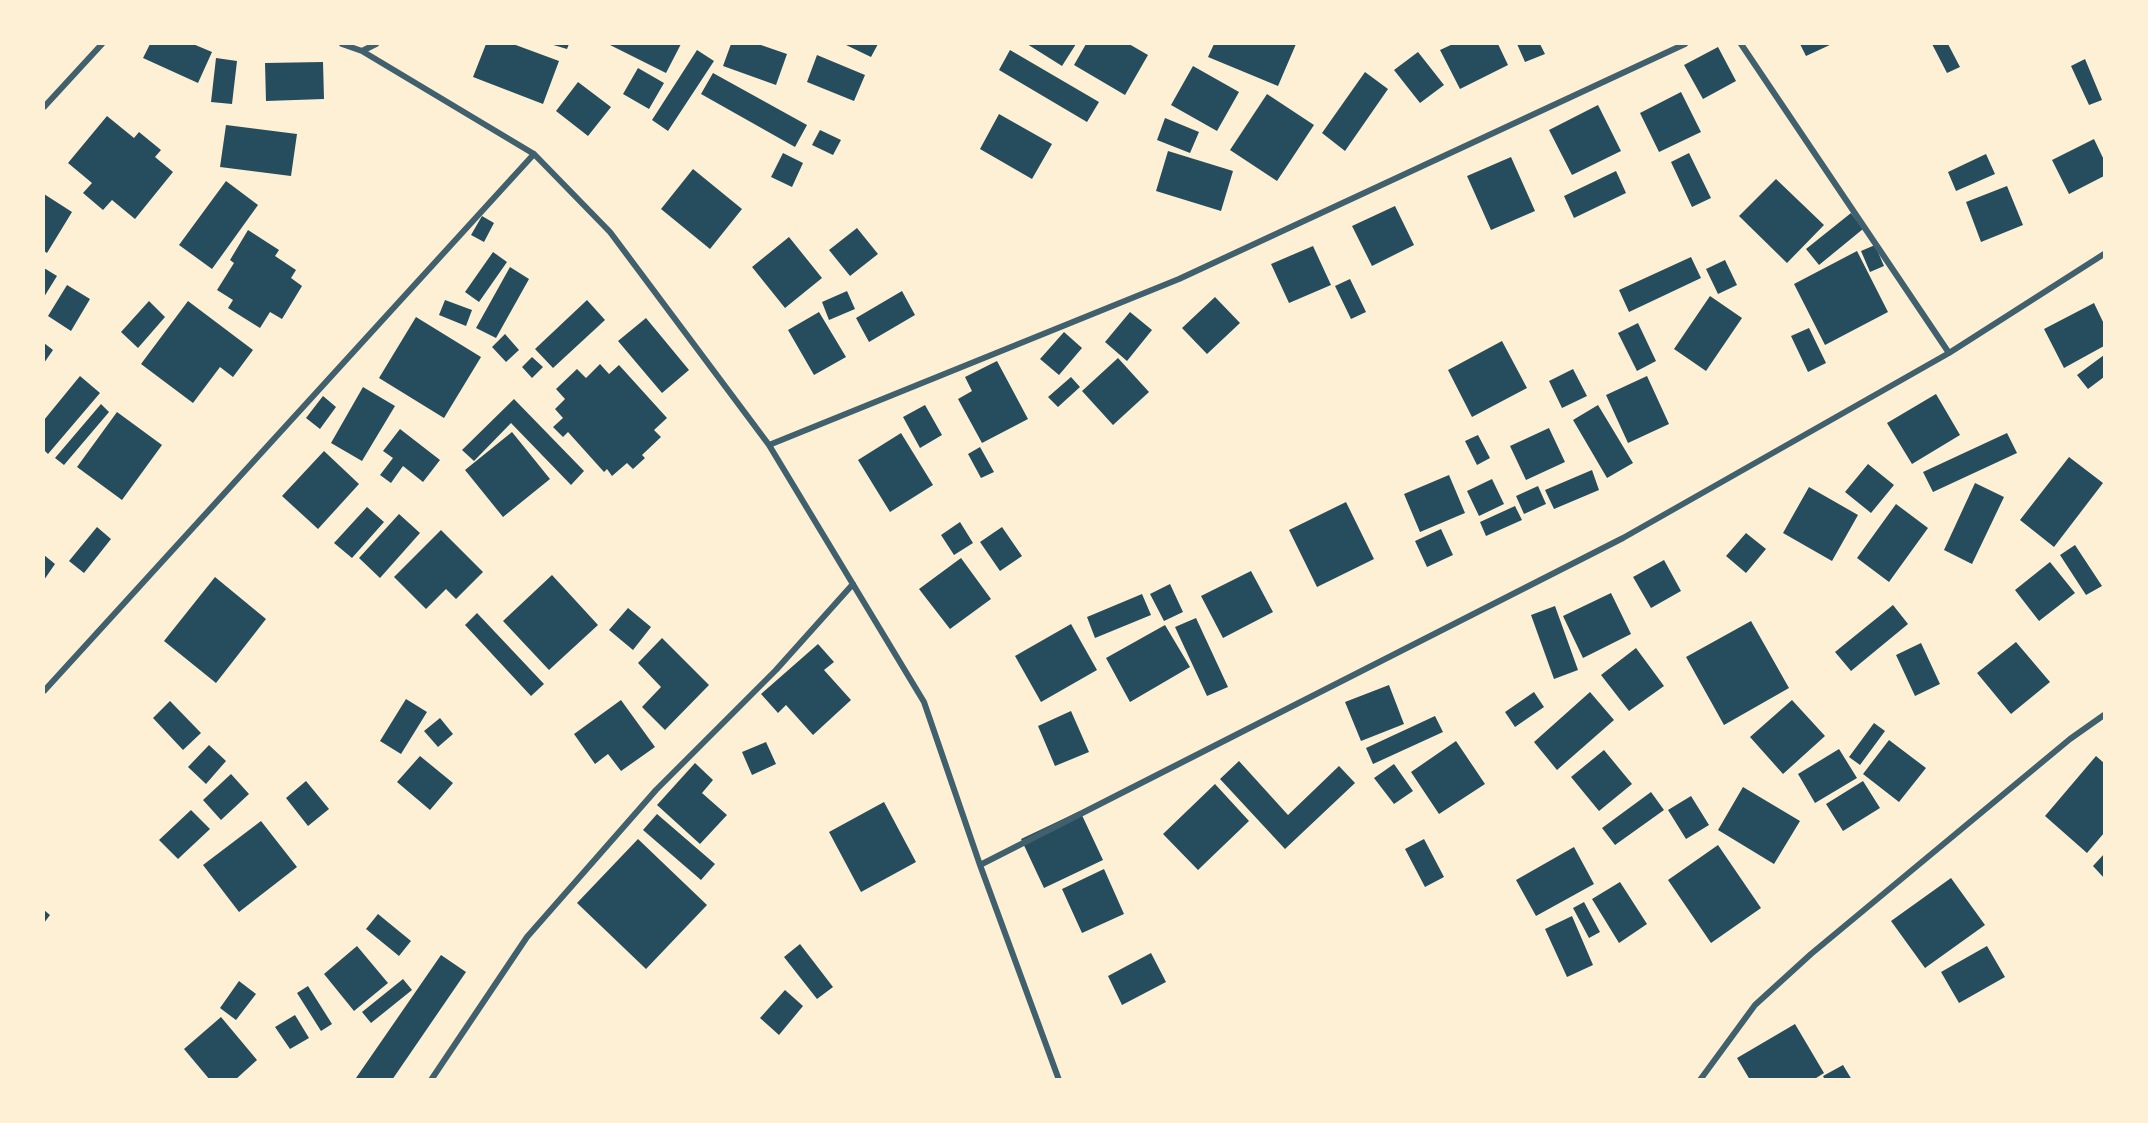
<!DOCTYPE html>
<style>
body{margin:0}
#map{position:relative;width:2148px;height:1123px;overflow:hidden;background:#fdf0d5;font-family:"DejaVu Sans",sans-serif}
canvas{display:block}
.frame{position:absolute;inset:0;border:45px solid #fdf0d5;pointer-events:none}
</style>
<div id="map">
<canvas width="2148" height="1123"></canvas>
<div class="frame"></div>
</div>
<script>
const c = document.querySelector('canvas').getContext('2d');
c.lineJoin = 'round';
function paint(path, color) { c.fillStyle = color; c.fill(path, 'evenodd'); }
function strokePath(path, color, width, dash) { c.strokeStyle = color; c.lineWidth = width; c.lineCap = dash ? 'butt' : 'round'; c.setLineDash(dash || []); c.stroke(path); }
const building = new Path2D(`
 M150,44H193L212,52L198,83L143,58Z
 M486,44H513L559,61L543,104L473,77Z
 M550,44H569L567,49Z
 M608,44H681L666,73Z
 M731,44H758L787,54L776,85L723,66Z
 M844,44H878L871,57Z
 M1027,44H1076L1062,66Z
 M1086,44H1129L1148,55L1125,95L1074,65Z
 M1214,44H1296L1278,86L1208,57Z
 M1453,44H1498L1508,65L1460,89L1440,50Z
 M1517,44H1540L1545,54L1525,62Z
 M1800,44H1832L1806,56Z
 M1932,44H1948L1960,67L1947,73Z
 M1718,47L1736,81L1703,99L1684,65Z
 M697,50L714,61L668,131L652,120Z
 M1010,50L1099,102L1087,122L999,70Z
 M1418,52L1444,85L1420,103L1394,70Z
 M817,55L865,75L854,101L807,82Z
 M216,58L237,61L232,104L211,102Z
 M2085,59L2102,100L2089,105L2071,66Z
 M323,62L324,99L266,101L265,63Z
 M1193,66L1239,92L1217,131L1171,105Z
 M638,68L664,83L649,109L623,94Z
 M1365,72L1388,89L1345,151L1322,133Z
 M713,73L807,125L795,147L701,94Z
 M578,82L611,107L588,136L556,111Z
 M1681,92L1701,132L1659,152L1640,113Z
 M1267,94L1314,125L1277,181L1230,150Z
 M1598,105L1621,151L1572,175L1549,130Z
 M999,114L1052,144L1032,179L980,149Z
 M107,116L134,138L139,132L161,150L155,157L173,172L135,219L112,200L103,210L83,193L92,183L68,163Z
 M1165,118L1199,132L1190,153L1157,140Z
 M226,125L297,134L291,176L220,167Z
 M820,130L841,140L833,155L812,145Z
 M2094,139L2104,160V176L2069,194L2052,160Z
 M1168,151L1233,171L1221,211L1156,191Z
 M783,153L803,163L792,187L771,177Z
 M1689,153L1711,198L1692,207L1671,162Z
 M1986,154L1995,174L1956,191L1948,172Z
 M1511,157L1535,211L1491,230L1467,176Z
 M693,169L742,209L710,249L661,209Z
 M1616,171L1626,193L1574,218L1564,196Z
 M1776,179L1824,225L1787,263L1739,216Z
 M226,181L258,205L212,269L179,245Z
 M2007,186L2023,225L1981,242L1966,202Z
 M44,194L72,212L47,253L44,251Z
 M1395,206L1414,245L1372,266L1352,226Z
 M1851,213L1863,229L1819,265L1806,249Z
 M482,216L494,223L484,242L471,235Z
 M857,228L878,254L850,276L829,250Z
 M248,230L279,250L275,256L296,270L291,278L302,286L282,319L270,312L260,328L228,308L233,300L217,290L234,263L230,260Z
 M789,237L822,278L785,308L752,267Z
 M1875,245L1884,266L1870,272L1861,251Z
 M1313,246L1331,285L1289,303L1271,264Z
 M1857,251L1888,312L1825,345L1794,284Z
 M493,252L507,262L479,302L465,292Z
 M1691,257L1701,278L1629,312L1619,290Z
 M1725,260L1737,285L1718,294L1706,269Z
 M510,267L529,279L496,338L476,328Z
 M44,268L57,276L44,297Z
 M1350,279L1366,312L1351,319L1335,286Z
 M67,285L90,299L71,331L48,316Z
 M847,291L855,309L829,320L822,302Z
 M902,291L915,315L869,342L856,318Z
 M1710,296L1742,318L1706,371L1674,349Z
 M1215,297L1240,323L1207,354L1182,328Z
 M445,300L472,310L466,326L439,315Z
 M587,300L605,320L553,368L535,349Z
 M149,301L165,317L138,348L121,332Z
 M188,301L253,350L233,377L220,367L193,403L141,364Z
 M2094,303L2104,324V346L2064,368L2044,329Z
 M819,312L846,357L814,375L788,330Z
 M1130,312L1152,330L1127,361L1105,342Z
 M416,317L481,357L444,418L379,378Z
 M646,318L689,370L662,393L618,341Z
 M1638,323L1656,361L1637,371L1618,333Z
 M1809,328L1826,363L1808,372L1791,336Z
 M1064,332L1082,348L1059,375L1040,359Z
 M505,334L519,350L506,362L492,347Z
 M1502,341L1527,388L1472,417L1448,370Z
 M44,343L53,350L44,363Z
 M2104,355V377L2088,389L2077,375Z
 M532,357L543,367L532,378L522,367Z
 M1118,358L1149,392L1113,425L1082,391Z
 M997,361L1028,419L982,443L958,399L972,391L965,377Z
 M600,364L609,374L619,365L667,418L654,430L661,437L642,455L645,458L633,469L627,463L612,476L607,469L604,472L568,432L563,437L553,427L563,418L555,409L565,399L556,389L577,369L586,378Z
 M1573,369L1587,396L1562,408L1549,381Z
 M80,376L100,393L48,454L44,450V420Z
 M1647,376L1669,424L1628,443L1606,395Z
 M1071,377L1080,387L1058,407L1048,397Z
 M363,387L395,406L362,461L331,443Z
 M1936,394L1960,435L1912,464L1887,423Z
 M323,396L336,407L320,429L306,418Z
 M514,399L584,471L571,485L511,423L474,461L462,450Z
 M101,404L109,412L64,465L55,458Z
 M925,405L942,435L920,448L903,417Z
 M1598,405L1633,463L1607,478L1573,420Z
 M117,412L162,445L122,500L77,467Z
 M1549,428L1565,462L1526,480L1510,446Z
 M400,429L440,460L423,482L403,466L391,483L380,475L393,458L383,451Z
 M512,432L550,479L503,517L465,470Z
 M901,433L933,485L890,512L858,460Z
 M2007,433L2017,453L1933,492L1923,472Z
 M1478,435L1490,458L1477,465L1465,441Z
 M980,447L994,472L981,478L968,454Z
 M324,451L359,484L318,529L282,496Z
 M2069,457L2103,483L2054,547L2020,520Z
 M1868,464L1894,485L1871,513L1845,492Z
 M1592,470L1599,490L1554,509L1545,490Z
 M1449,475L1465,513L1420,532L1404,494Z
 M1492,479L1504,504L1479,516L1467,491Z
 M1975,483L2004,497L1972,564L1944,550Z
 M1538,486L1546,504L1524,514L1516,496Z
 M1809,487L1858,515L1832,561L1783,533Z
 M1346,502L1374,559L1317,587L1289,530Z
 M1896,504L1928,528L1889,582L1857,558Z
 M1515,506L1522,520L1486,536L1480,522Z
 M367,507L384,522L352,558L334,543Z
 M399,514L420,533L380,578L359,558Z
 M960,522L973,543L954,555L941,535Z
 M97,527L111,539L84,573L69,561Z
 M1002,527L1022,556L1000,571L980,542Z
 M1441,529L1453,555L1427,567L1415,541Z
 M441,530L483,572L456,599L446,589L426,609L394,577Z
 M1746,533L1766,549L1746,573L1726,556Z
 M2075,545L2102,586L2086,595L2060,555Z
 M44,555L55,564L44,580Z
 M961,558L991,599L950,629L919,589Z
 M1664,560L1681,591L1651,608L1633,577Z
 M2050,562L2075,593L2039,621L2015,590Z
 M1251,571L1273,612L1223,638L1201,596Z
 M552,575L598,625L549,670L503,621Z
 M215,577L266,619L216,683L164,641Z
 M1170,584L1183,612L1164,621L1150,594Z
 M1611,593L1631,634L1583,658L1563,616Z
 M1142,594L1151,615L1095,638L1087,617Z
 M1893,605L1908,624L1851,671L1835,652Z
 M1555,606L1578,670L1554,679L1531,615Z
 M628,608L651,627L633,650L609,630Z
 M477,613L544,684L531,696L465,625Z
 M1196,618L1228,687L1207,696L1175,627Z
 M1751,621L1789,688L1724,725L1686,657Z
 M1071,624L1097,670L1041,702L1015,656Z
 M1165,625L1190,667L1130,702L1106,658Z
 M662,638L709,685L665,730L642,707L661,687L638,663Z
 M2016,642L2050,682L2011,714L1977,673Z
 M1921,643L1940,684L1915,696L1896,655Z
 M818,644L834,662L824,670L851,700L813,735L786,705L778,713L761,694Z
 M1636,648L1664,686L1629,711L1601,675Z
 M1389,685L1404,724L1361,741L1345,702Z
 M1534,692L1544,707L1515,727L1505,712Z
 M1590,692L1614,720L1557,770L1534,742Z
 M406,699L427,712L401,754L380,741Z
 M621,700L655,747L621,771L608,754L595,764L574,734Z
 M1792,700L1825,736L1783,774L1750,737Z
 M170,701L201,733L183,750L153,718Z
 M1071,711L1089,752L1055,766L1038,726Z
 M1435,716L1443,732L1373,764L1366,748Z
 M440,718L453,734L438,747L424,731Z
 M1874,723L1885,731L1860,765L1849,757Z
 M1889,740L1926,768L1899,802L1863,774Z
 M1456,741L1485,784L1439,814L1411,772Z
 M766,742L776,764L752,775L742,752Z
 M209,745L226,761L206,784L188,767Z
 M1839,749L1857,778L1815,803L1798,774Z
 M1604,750L1632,784L1599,811L1571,777Z
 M420,756L453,783L430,810L397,782Z
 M2096,756L2104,763V833L2087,853L2045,816Z
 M1239,761L1288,815L1339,766L1355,783L1285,849L1220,779Z
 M695,763L713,780L702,793L727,815L700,844L657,805Z
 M1394,764L1413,791L1394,804L1374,778Z
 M231,774L249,794L221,820L203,800Z
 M306,781L329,809L308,826L286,798Z
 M1863,781L1880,808L1843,831L1826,804Z
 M1215,784L1249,821L1198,870L1163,834Z
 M1743,787L1800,821L1774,864L1718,830Z
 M1651,792L1664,810L1615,845L1602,828Z
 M1691,796L1709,825L1686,839L1668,810Z
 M884,802L916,862L861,892L829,832Z
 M191,810L210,829L178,859L159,840Z
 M1080,811L1103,860L1044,888L1021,839Z
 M657,814L715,864L701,880L643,830Z
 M261,821L297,867L239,912L203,865Z
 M638,839L707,905L646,969L577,903Z
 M1424,839L1444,877L1425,887L1405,849Z
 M1718,845L1761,908L1711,943L1668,880Z
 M1574,847L1594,884L1536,916L1516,880Z
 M2104,854V878L2093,866Z
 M1104,869L1124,914L1082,933L1062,889Z
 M1951,878L1985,925L1925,968L1891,921Z
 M1620,882L1647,924L1619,943L1592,899Z
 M1584,902L1600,932L1589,938L1573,908Z
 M44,910L50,915L44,923Z
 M378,914L411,941L399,956L366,929Z
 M1572,916L1593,965L1567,977L1545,929Z
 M800,944L833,987L817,999L784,957Z
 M357,946L388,983L354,1011L324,974Z
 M1987,946L2005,977L1959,1003L1941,972Z
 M1151,953L1166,982L1122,1005L1108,976Z
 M441,955L466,972L392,1080H358L356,1078Z
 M403,979L412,990L371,1023L362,1012Z
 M239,981L256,994L236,1020L220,1008Z
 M308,986L332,1024L321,1031L297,993Z
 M785,990L803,1006L779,1035L760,1018Z
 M295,1015L309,1038L290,1049L275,1027Z
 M221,1017L257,1060L235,1080H210L184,1049Z
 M1795,1024L1824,1073L1813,1080H1750L1737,1058Z
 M1843,1065L1852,1080H1825L1823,1076Z`);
const minor = new Path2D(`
 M342,44L362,51L534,154L610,232L769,445L924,702L980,865L1059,1080
 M1741,44L1949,353
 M362,51L376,44
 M44,107L102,44
 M769,445L1179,279L1685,44
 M44,691L534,154
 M980,865L1623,538L1949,353L2104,254
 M431,1080L527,937L656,790L776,670L853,584
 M1700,1080L1755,1005L1811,954L2070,739L2104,715`);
paint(building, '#264d5e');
strokePath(minor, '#3f606c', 6);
</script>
